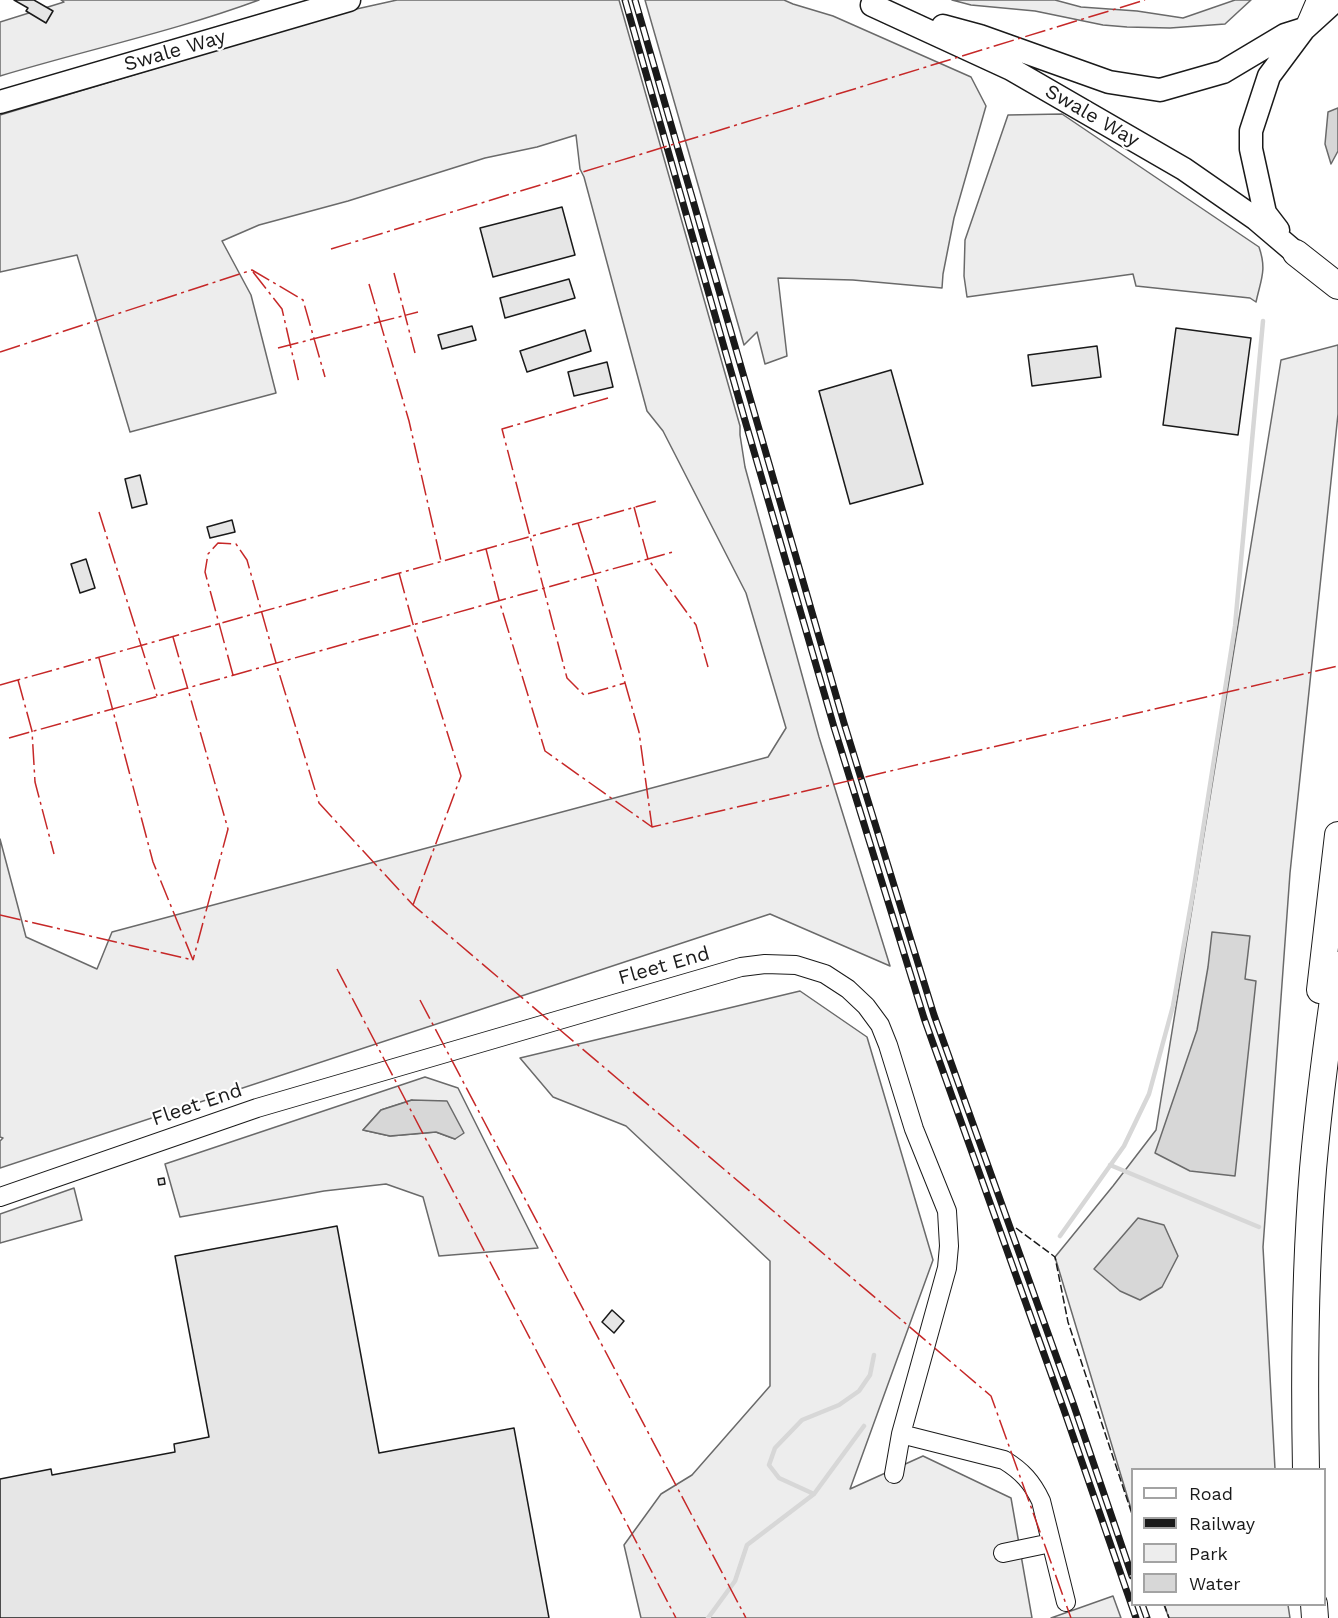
<!DOCTYPE html>
<style>
body{margin:0}
#map{position:relative;width:1338px;height:1618px;overflow:hidden;background:#fff;font-family:"Work Sans",sans-serif}
canvas{display:block}
.legend{position:absolute;left:1131px;top:1468px;width:195px;height:138px;box-sizing:border-box;background:#fff;border:2px solid #a3a3a3;margin:0;padding:8px 10px;list-style:none;font-size:18px;color:#1a1a1a}
.legend li{display:flex;align-items:center;gap:12px;height:30px}
.legend b{width:30px;border:2px solid #a3a3a3}
</style>
<div id="map">
<canvas width="1338" height="1618"></canvas>
<ul class="legend">
<li><b style="height:8px;background:#fff"></b>Road</li>
<li><b style="height:8px;background:#1a1a1a"></b>Railway</li>
<li><b style="height:16px;background:#ededed"></b>Park</li>
<li><b style="height:16px;background:#d7d7d7"></b>Water</li>
</ul>
</div>
<script>
const c = document.querySelector('canvas').getContext('2d');
c.lineJoin = 'round';
function paint(path, color) { c.fillStyle = color; c.fill(path, 'evenodd'); }
function strokePath(path, color, width, dash) { c.strokeStyle = color; c.lineWidth = width; c.lineCap = dash ? 'butt' : 'round'; c.setLineDash(dash || []); c.stroke(path); }
function drawText(font, color, halo, rows, align = 'center') {
  c.font = font + ' "Work Sans",sans-serif'; c.lineWidth = 4.5; c.setLineDash([]); c.textBaseline = 'middle'; c.strokeStyle = halo; c.fillStyle = color; for (const [text, x, y, turn = 0] of rows) {
    c.save(); c.translate(x, y); c.rotate((+turn || 0) * Math.PI / 180); c.textAlign = isNaN(turn) ? turn : align; if (halo) c.strokeText(text, 0, 0); c.fillText(text, 0, 0); c.restore();
  }
}
const green = new Path2D(`
 M61,0H259C175,31 86,50 0,76V22L64,2Z
 M397,0H619L740,426V435L745,467L819,737L890,966L770,914L0,1168V1141L3,1138L0,1137V839L26,937L97,969L112,932L768,757L786,728L746,593L663,431L647,411L584,177L580,169L576,135L537,147L485,158L348,201L259,225L222,241L251,295L276,393L130,432L77,255L0,272V115L343,12Z
 M645,0H784L793,4L833,16L971,77L986,106L954,218L943,274L942,288L853,280L778,278L787,356L765,364L757,332L744,345Z
 M952,0H1055L1081,7L1137,11L1183,18L1235,0H1251L1225,24L1170,28L1127,27L1103,25L1035,11L971,5Z
 M1062,114L1259,247C1267,270 1261,279 1256,302L1250,298L1136,286L1133,274L967,297L964,276L965,240L1008,115Z
 M1338,345V414L1290,873L1263,1247L1275,1469L1132,1470V1512L1055,1257L1113,1186L1156,1130L1281,360Z
 M800,991L867,1037L933,1260L850,1489L923,1456L1011,1498L1032,1618H641L624,1545L661,1494L692,1475L770,1386V1261L626,1126L553,1097L520,1058Z
 M425,1077L458,1088L538,1248L439,1256L423,1197L386,1184L324,1191L180,1217L165,1164ZM412,1100L455,1139L436,1132L390,1136L363,1130L381,1110Z
 M74,1188L82,1220L0,1243V1214Z
 M1113,1596L1121,1618H1051Z
 M1164,1605H1288L1290,1618H1169Z`);
const water = new Path2D(`
 M1338,108V151L1331,164L1325,144L1328,112Z
 M1212,932L1250,936L1245,979L1256,981L1235,1176L1190,1171L1155,1153L1197,1030L1208,967Z
 M412,1100L447,1101L464,1133L455,1139L436,1132L390,1136L363,1130L381,1110Z
 M1138,1218L1164,1225L1178,1256L1162,1287L1140,1300L1120,1291L1094,1269Z`);
const stream = new Path2D(`
 M1110,1165L1259,1227
 M1060,1236L1124,1146L1149,1094L1173,1006L1194,887L1235,626L1263,321
 M814,1494L779,1478L769,1465L775,1448L802,1420L839,1405L859,1391L870,1375L874,1355
 M708,1618L735,1581L747,1545L814,1494L864,1426`);
const building = new Path2D(`
 M14,0H34L53,11L46,23L26,11L28,8Z
 M562,207L575,255L493,277L480,228Z
 M569,279L575,298L505,318L500,298Z
 M472,326L476,340L442,349L438,335Z
 M1176,328L1251,338L1238,435L1163,425Z
 M585,330L591,351L527,372L520,351Z
 M1097,346L1101,377L1032,386L1028,355Z
 M607,362L613,387L574,396L568,372Z
 M891,370L923,484L850,504L819,391Z
 M140,475L147,504L132,508L125,479Z
 M232,520L235,532L210,538L207,527Z
 M86,559L95,588L80,593L71,564Z
 M164,1178L165,1184L159,1185L158,1179Z
 M337,1226L379,1453L514,1428L549,1618H0V1479L51,1469L52,1475L175,1452L174,1444L209,1437L175,1256Z
 M612,1310L624,1321L614,1333L602,1322Z`);
const minor = new Path2D(`
 M1304,28L1316,0
 M0,1197L257,1108L741,967L765,964L796,965L825,974L848,989L866,1006L880,1025L888,1045L914,1129L947,1211L949,1246L947,1268L901,1434L894,1474
 M901,1434L1004,1460C1022,1471 1032,1482 1041,1501L1066,1602
 M1003,1553L1051,1543`);
const major = new Path2D(`
 M872,5L1011,69L1184,169L1256,219L1296,253
 M943,26L980,36L1109,82L1160,90L1223,72L1285,35L1304,29
 M0,102L349,0
 M1278,230L1265,213L1251,149V131L1269,76L1304,29L1336,0`);
const highway = new Path2D(`
 M1296,253L1338,286
 M1320,990L1338,835
 M1306,1470C1304,1370 1305,1268 1313,1169C1319,1101 1328,1033 1338,965
 M1314,1604L1315,1618`);
const rail = new Path2D(`
 M625,0L746,424L834,727L924,1018L1064,1410L1136,1618
 M635,0L844,723L934,1015L1074,1406L1132,1576
 M1142,1604L1147,1618`);
const fence = new Path2D(`
 M1016,1228L1055,1257L1068,1322L1132,1514
 M1164,1604L1169,1618`);
const power = new Path2D(`
 M331,249L1145,0
 M253,272L282,309L299,383
 M394,273L415,353
 M369,284L409,421L441,561
 M278,348L418,312
 M0,352L252,270L303,300L325,377
 M608,398L502,429L567,678L584,695L625,683
 M634,507L648,559L696,625L708,667
 M99,512L157,696
 M578,523L594,574L639,732L652,827
 M486,549L499,600L545,751L652,827L1338,666
 M399,573L413,624L461,776L413,905
 M173,637L228,829L193,960
 M99,658L153,862L193,960
 M233,675L205,572L208,554L218,543L236,544L247,560L276,663L319,803L413,905L991,1396L1071,1618
 M18,680L32,731L35,782L54,854
 M0,685L657,501
 M9,738L673,552
 M0,915L193,960
 M337,969L676,1618
 M420,1000L746,1618`);
const streetNames = [
 ["Swale Way",175,51,-16],
 ["Swale Way",1092,116,30],
 ["Fleet End",664,966,-16],
 ["Fleet End",197,1105,-19]
];
paint(green, '#ededed');
strokePath(green, '#6a6a6a', 1.5);
paint(water, '#d7d7d7');
strokePath(water, '#6a6a6a', 1.5);
strokePath(stream, '#d7d7d7', 4.5);
paint(building, '#e6e6e6');
strokePath(building, '#1a1a1a', 1.5);
strokePath(minor, '#1a1a1a', 20);
strokePath(major, '#1a1a1a', 25);
strokePath(highway, '#1a1a1a', 28);
strokePath(minor, '#fff', 18);
strokePath(major, '#fff', 22);
strokePath(highway, '#fff', 26);
strokePath(rail, '#1a1a1a', 7);
strokePath(rail, '#fff', 4.5, [14]);
strokePath(fence, '#1a1a1a', 1.5, [8, 3]);
strokePath(power, '#c62828', 1.5, [21, 4.5, 3, 4.5]);
drawText('20px', '#1a1a1a', '#fff', streetNames);
</script>
